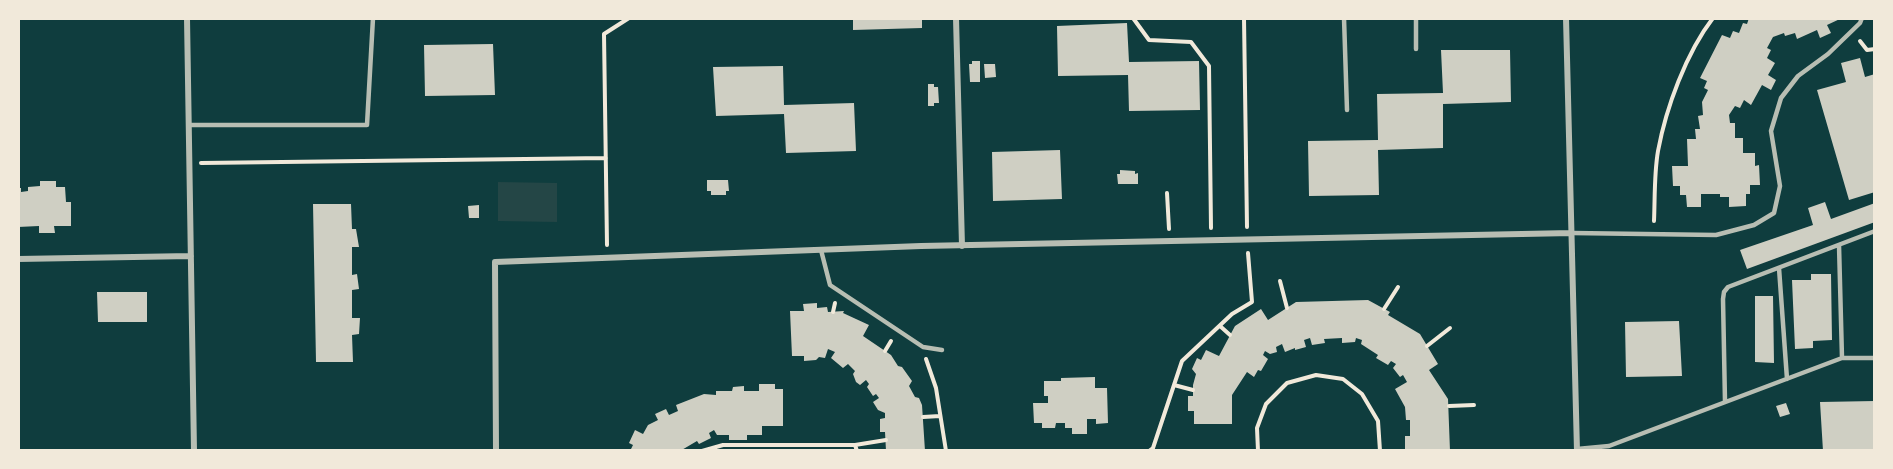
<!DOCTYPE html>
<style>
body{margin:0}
#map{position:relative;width:1893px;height:469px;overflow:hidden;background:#0f3d3e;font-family:"Sofia Sans Condensed",sans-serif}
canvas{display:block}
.frame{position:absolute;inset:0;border:20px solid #f1e9da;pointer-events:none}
</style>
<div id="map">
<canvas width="1893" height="469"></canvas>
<div class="frame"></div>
</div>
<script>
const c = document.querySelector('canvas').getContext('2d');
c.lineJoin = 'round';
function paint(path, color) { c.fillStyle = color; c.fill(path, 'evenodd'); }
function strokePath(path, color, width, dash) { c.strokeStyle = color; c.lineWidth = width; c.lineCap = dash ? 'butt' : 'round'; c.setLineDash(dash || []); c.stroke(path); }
const green = new Path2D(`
 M498,182L557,183V222L498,221Z`);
const building = new Path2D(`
 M853,18H922V28L853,30Z
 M1749,18H1842L1827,25L1831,33L1820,38L1817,30L1797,39L1795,33L1785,36L1784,33L1773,37L1767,48L1771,50L1767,58L1775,63L1768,75L1776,80L1771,90L1762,85L1751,105L1744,100L1740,108L1735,106L1729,115L1730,123H1735V138H1743V153H1755V166L1759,165L1760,185H1750V194H1746V206L1729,207V197H1720V194H1701V207H1687L1686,195H1680V186H1673L1672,166H1688L1687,139H1696L1695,129H1700L1698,116L1703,115L1702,102L1708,90L1704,88L1707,81L1700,78L1722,35L1730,38L1733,31L1739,33L1743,23L1747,24Z
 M1127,23L1129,62L1199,61L1200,110L1129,111L1128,75L1058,76L1057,26Z
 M493,44L495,95L425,96L424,45Z
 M1441,50H1510L1511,102L1443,104V148L1378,150L1379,195L1309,196L1308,141L1378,140L1377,94L1443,93Z
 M1860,58L1865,77L1875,74V192L1849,200L1817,90L1846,82L1841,63Z
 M972,61H980V82H970L969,64H972Z
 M984,64H995L996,77L985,78Z
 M783,66L784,105L854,103L856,151L786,153L784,114L716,116L713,67Z
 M928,84H934V87H938L939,103H934V106H928Z
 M1060,150L1062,199L993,201L992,152Z
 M1120,170L1135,171V174L1138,173V184H1118L1117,174H1120Z
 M707,180H728L729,191H726V195H711V191H707Z
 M40,181H56V187H65L66,202H71V226H54L55,233H39V226L18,227V188H21V192L28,191V187L40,186Z
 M1825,202L1831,219L1875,203V222L1747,269L1740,250L1813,225L1808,208Z
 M313,204H351L352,229H356L359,247H352V275L357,274L359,289L352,290V318H360L359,334L352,335L353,362H316Z
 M479,205V218H469L468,206Z
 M1811,274H1831L1832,340L1813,341V348L1795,349L1792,280H1811Z
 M97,292H147V322H98Z
 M1755,296H1773L1774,363L1755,362Z
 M1368,300L1390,312L1388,315L1420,334L1438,364L1429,370L1448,399L1450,451H1405V436H1410V420H1406L1405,407L1395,389L1407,382L1403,375L1400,377L1393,368L1396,364L1391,361L1388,365L1376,358L1378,355L1361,344L1362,340L1356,338L1355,342L1342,343V338L1324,339L1325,343L1312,345L1310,338L1304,340L1306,347L1295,350V348L1285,352L1282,344L1276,347L1277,352L1270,354L1265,351L1263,355L1268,359L1261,371L1258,370L1254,377L1247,372L1232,395V424H1194V411H1188V396H1193V385L1196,374L1192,369L1197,358L1201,360L1206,350L1219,356L1235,326L1261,309L1268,320L1296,302Z
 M817,303V308L827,307L828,312L844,311L843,313L869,325L863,336L891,355L898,366L902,367L912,381L909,386L915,397L919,398L922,405L925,451H886L885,432H880V419L885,418V413L878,410L873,402L879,398L876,394L873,396L867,387L869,384L866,380L860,385L856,382L853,374L855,371L848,364L843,368L831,358L835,352L828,349L825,358L819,357L816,360L804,361V356H792L790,311H804L803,304Z
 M1679,321L1682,376L1626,377L1625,322Z
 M1095,377V388H1107L1108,423L1096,424V419H1087V434H1072V428H1065V423H1056L1055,428H1042V423H1034L1033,403H1048V396H1044V381H1061V378Z
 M759,384H775V389H783V426H762V435H747V440H729V435H717L714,430L709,433L711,438L699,444L697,441L680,451H630L633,445L629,443L635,430L643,434L648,425L658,420L655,414L666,409L669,415L678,411L676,405L704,394L716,395V391H732L733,387L744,386V391H759Z
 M1875,401V451H1823L1820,402Z
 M1786,403L1790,414L1780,417L1776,406Z`);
const path = new Path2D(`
 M1133,18L1149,40L1191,42L1209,66L1211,228
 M1244,18L1247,227
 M1860,41L1867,50L1875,49
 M201,163L606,158
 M1167,193L1169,229
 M1654,221C1655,199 1654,174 1658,151C1666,108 1686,53 1713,18
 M607,245L604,34L629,18
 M1280,281L1287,308
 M1384,309L1398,287
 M833,312L835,303
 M1220,326L1230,335
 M1427,346L1450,328
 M885,351L891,341
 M926,359L936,388L946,451
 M1174,385L1193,390
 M1449,406L1474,405
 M923,417L940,416
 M855,445L886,440
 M702,451L723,445H855L857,451
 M1149,451L1153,448L1182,361L1232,314L1252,302L1248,253
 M1258,451L1257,428L1266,404L1287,383L1316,375L1343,379L1362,394L1378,421L1380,451`);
const service = new Path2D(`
 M1344,18L1347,110
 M1416,18V49
 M189,125H367L373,18
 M1572,233L1716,235L1754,225L1774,213L1780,186L1771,131L1781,98L1798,76L1828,54L1860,23L1862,18
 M1839,245L1842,358
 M821,250L830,285L923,347L942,350
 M1779,268L1787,379
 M1725,402L1723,299L1724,292L1728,287L1875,231
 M1577,449L1609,446L1842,358H1875`);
const minor = new Path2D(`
 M187,18L194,451
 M956,18L962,246
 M1566,18L1577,451
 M18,259L191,256
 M496,451L495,262L921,246L1572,233`);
paint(green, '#244646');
paint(building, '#cfcfc3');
strokePath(path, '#f1e9da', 4);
strokePath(service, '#b8beb3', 4.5);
strokePath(minor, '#b8beb3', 6);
</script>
